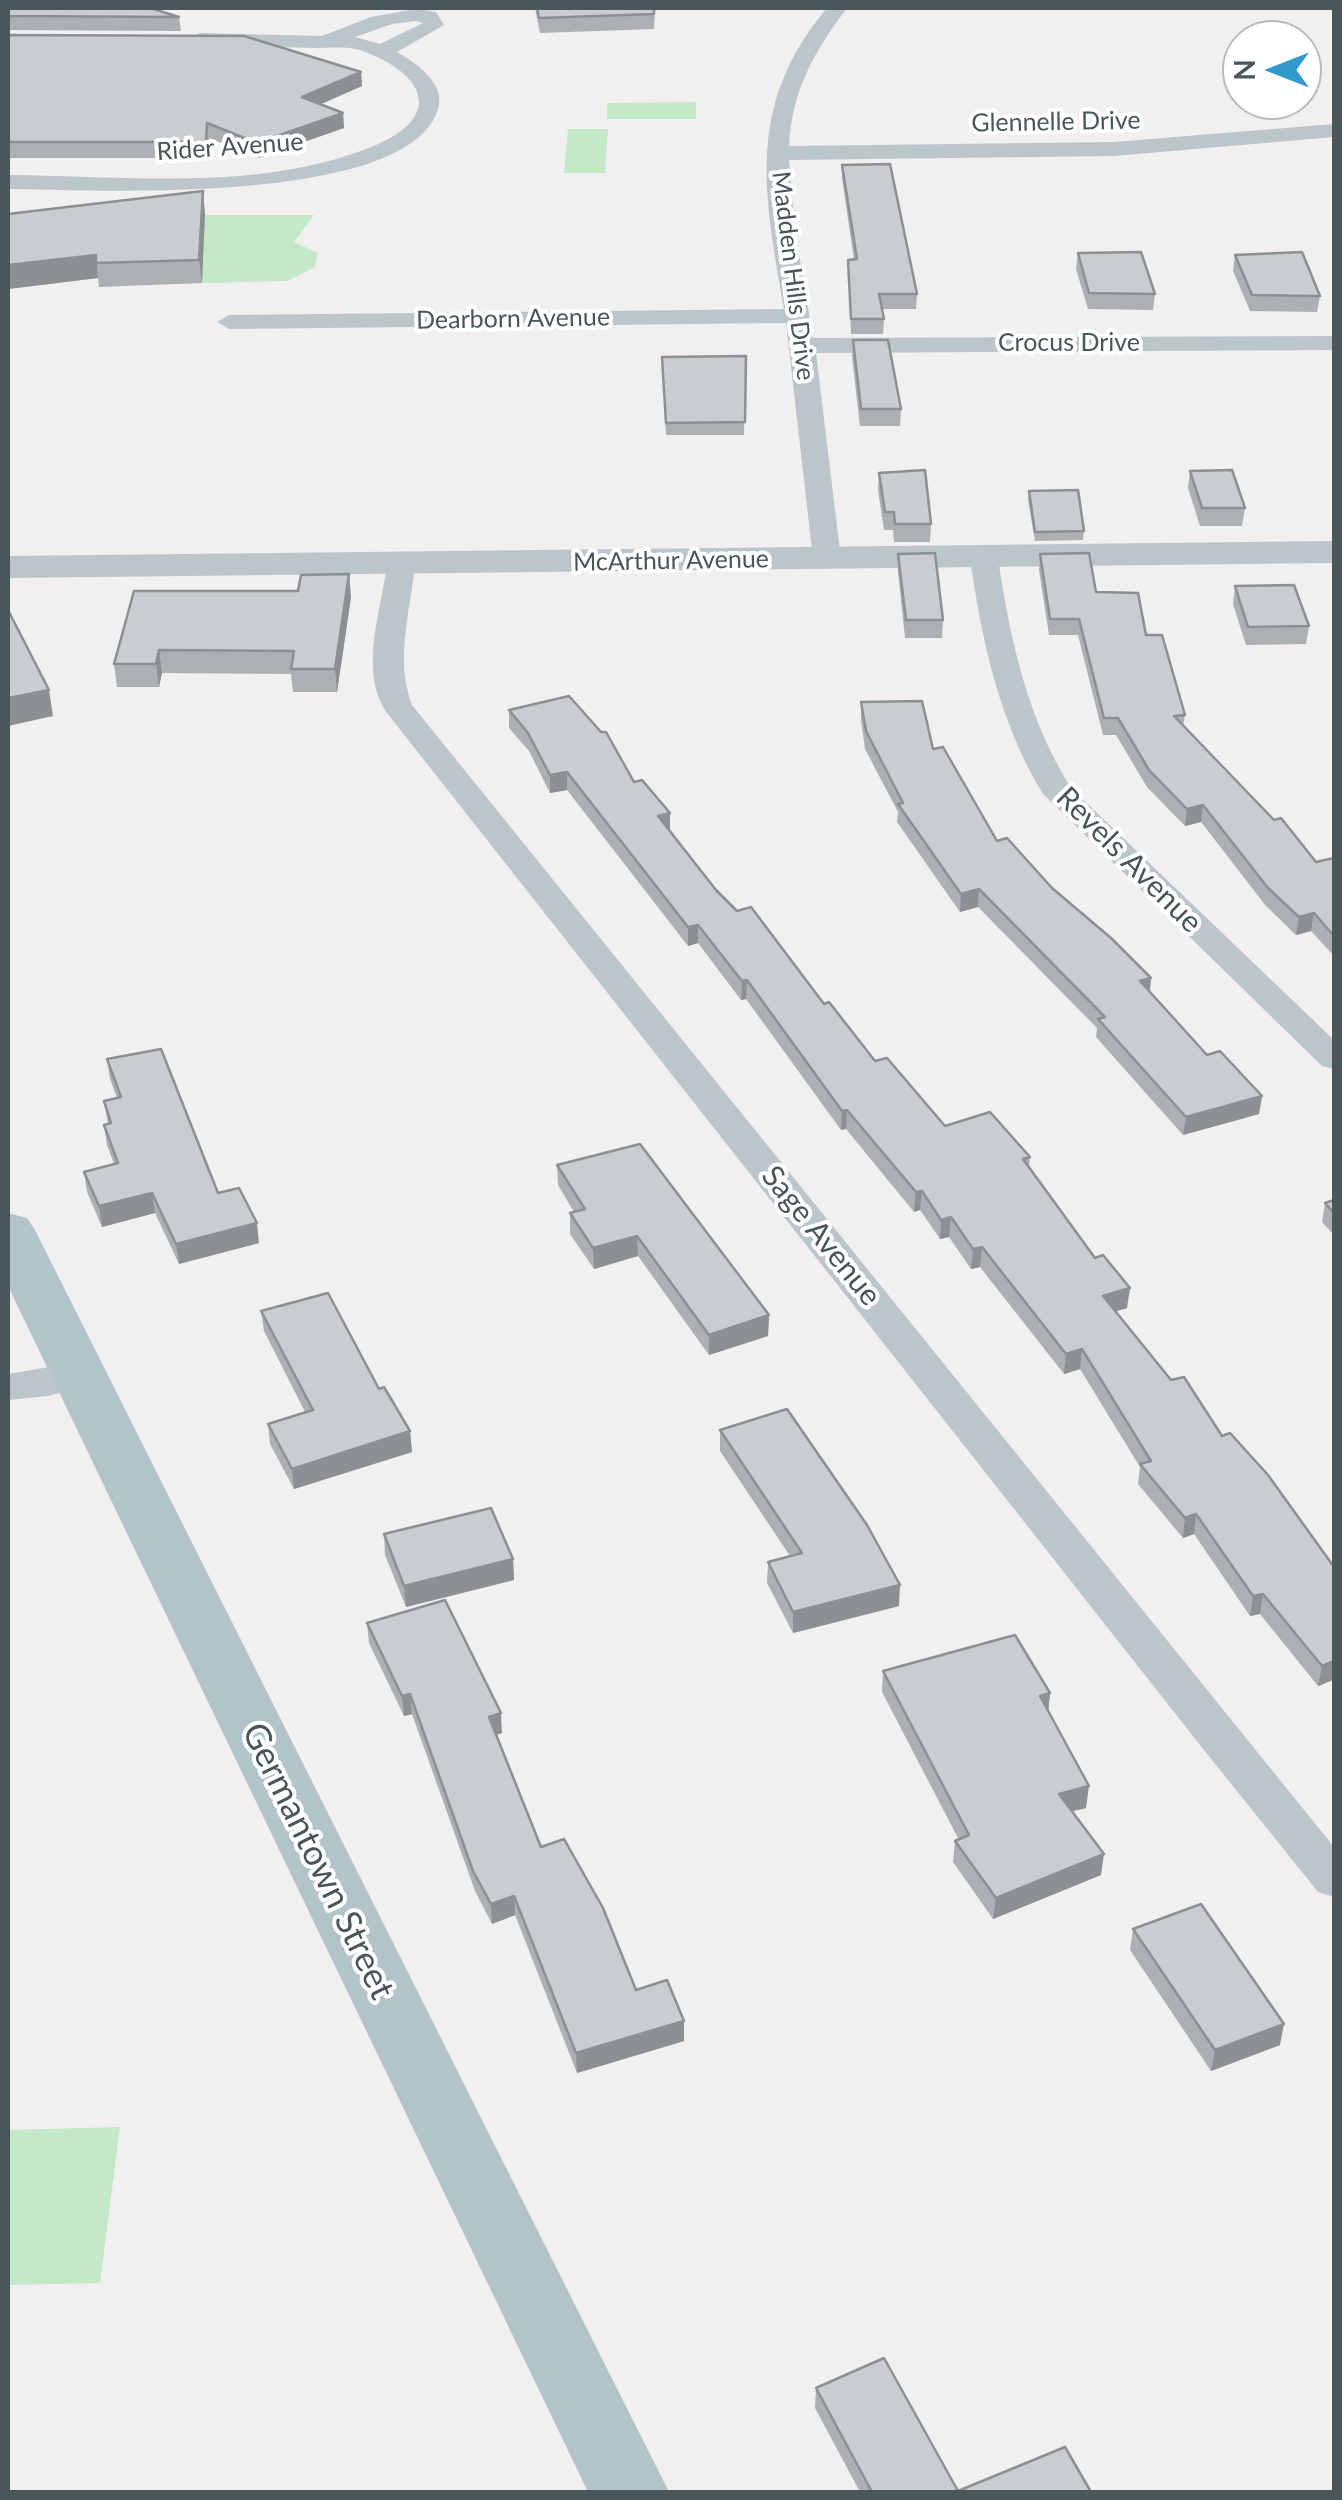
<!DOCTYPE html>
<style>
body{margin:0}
#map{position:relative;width:1342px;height:2500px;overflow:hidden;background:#f1eff0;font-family:Lato,sans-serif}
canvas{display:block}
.frame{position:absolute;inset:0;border:10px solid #49565a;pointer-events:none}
.north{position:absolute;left:1222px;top:20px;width:100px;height:100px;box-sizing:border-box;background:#fff;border:2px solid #b6bbbd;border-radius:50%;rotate:270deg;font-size:28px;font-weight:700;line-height:40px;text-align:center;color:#49565a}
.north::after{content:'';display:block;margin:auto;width:35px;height:45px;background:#2f9acb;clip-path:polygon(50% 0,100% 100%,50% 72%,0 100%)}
</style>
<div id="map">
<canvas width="1342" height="2500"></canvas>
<div class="frame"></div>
<div class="north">N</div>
</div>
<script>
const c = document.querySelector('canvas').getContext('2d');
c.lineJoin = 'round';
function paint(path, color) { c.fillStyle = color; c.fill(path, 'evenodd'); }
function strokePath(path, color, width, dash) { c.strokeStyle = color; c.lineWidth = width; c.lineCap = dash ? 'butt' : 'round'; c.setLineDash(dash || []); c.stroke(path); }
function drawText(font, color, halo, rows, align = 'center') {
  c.font = font + ' Lato,sans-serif'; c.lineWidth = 8; c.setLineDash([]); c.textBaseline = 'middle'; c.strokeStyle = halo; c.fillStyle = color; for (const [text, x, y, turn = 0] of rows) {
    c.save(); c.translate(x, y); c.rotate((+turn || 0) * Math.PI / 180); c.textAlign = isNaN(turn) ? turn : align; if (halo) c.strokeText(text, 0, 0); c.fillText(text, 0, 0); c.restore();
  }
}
const green = new Path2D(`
 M696,102V119H607V103Z
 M568,129H608L605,173H564Z
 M205,215H314L294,242L318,253L315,267L287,281L202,283Z
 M120,2127L100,2283L8,2285V2130Z`);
const minor = new Path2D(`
 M827,8H847C814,52 792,90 789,146L1114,142L1334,124V137L1114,156L789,160L795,230L813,338L1334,336V350L816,353L841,559L827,567L813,559L786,323L229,329L217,322L229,315L784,309C764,193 745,105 827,8Z
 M416,9L436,12L444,25L397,52C416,63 446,83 438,109C409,207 90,190 8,189V175C119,176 242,190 349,155C371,148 417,132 419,103C420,76 381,57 360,50C346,46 328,48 314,48C276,47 238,46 200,45L190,39L200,33L322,36L371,17ZM416,21L423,23L380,44L355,37L392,24Z
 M984,550L998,558C1010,639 1027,718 1071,788L1334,1040V1069L1322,1066L1043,794C999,721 982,642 970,558Z
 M401,555L415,563C411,611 394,658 412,705L1334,1847V1897L1318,1892L1200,1745L387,713C358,670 382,610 387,563Z
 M79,1362L93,1366L99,1375L93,1384L48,1396L8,1400V1374Z`);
const tertiary = new Path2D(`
 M1334,541V563L8,578V556Z`);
const primary = new Path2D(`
 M8,1213L27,1218L35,1230L669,2492H588L8,1286Z`);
const wall = new Path2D(`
 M8,8L179,17L181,31L8,30V32Z
 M535,8H655L654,29L540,33Z
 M8,35L361,72L362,86L321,104L343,113L344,128L258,158L209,138L208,158H8Z
 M842,165L917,294L916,309H882L884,319L883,334H851L848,260H854L842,178Z
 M8,214H205L202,283L99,287L98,278L8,289Z
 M1078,253L1155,294L1153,310L1088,309L1076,269Z
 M1235,255L1320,296L1317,312L1250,311L1233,271Z
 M853,340L901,409L900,426H860L852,357Z
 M746,356L744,435H666L662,357Z
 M1190,471L1245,508L1242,526H1200L1188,488Z
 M879,473L931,524L930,542H894L893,530H884L878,490Z
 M1029,491L1084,531L1083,540L1035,541L1028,500Z
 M898,554L943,620L942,638H905L898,572Z
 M1040,554L1096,592L1146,635L1185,715L1183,726L1316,862L1334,858V956L1311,931L1296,935L1266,906L1201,822L1185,826L1147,787L1116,735H1103L1078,635H1049L1039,570Z
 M1235,586L1309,626L1306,644L1246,645L1233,604Z
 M134,591L351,597L337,692H293L291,674L162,673L159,687H117L114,664Z
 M861,702L933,749L997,841L1052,888L1151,978L1150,992L1207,1055L1262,1096L1259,1114L1183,1135L1096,1037L1097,1028L978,907L960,912L897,822L898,812L865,749L861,720Z
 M509,710L634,782L716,890L824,1004L875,1061L945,1126L1030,1157L1029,1167L1127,1308L1115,1311L1171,1380L1222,1436L1334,1567V1683L1333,1680L1318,1686L1260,1614L1250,1616L1194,1534L1183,1538L1138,1484L1140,1467L1080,1369L1064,1374L980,1267L971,1269L949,1237L940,1239L920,1210L914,1212L846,1129L841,1130L746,999L741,1000L698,943L688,946L567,790L550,793L529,751L509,728Z
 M107,1059L218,1193L259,1243L179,1264L155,1213L102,1227L87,1192L84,1172L114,1164L107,1145L104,1125L108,1124L104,1101L117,1098L110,1079Z
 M557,1165L769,1315L768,1336L709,1355L638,1256L594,1269L570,1234V1213L574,1212L558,1185Z
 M1334,1200V1235L1322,1222L1325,1203Z
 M261,1311L379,1389L410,1431L412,1452L294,1489L270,1444L268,1424L305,1412L264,1331Z
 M720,1430L899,1606L793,1633L767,1583L768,1562L790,1556L720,1451Z
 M384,1534L513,1559L514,1580L406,1607L385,1555Z
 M367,1623L502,1733L496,1735L541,1847L636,1990L684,2041L577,2073L515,1915L492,1924L475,1891L412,1714L404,1716L369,1643Z
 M883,1671L1050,1693L1048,1711L1086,1808L1072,1811L1101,1875L993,1919L953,1862L955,1841L959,1840L882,1692Z
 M1133,1929L1280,2045L1211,2071L1130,1950Z
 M816,2388L958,2491L1091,2492H860L815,2408Z`);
const shadedWall = new Path2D(`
 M361,72L362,86L303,112L302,97Z
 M343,113L344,128L258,158L257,143Z
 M203,191L205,214L202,283L199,260Z
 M96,255L98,278L8,289V265Z
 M349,574L351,597L337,692L335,669Z
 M159,650L162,673L159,687L156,664Z
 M49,690L53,716L8,726V698Z
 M567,772V790L550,793V775Z
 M1203,805L1201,822L1185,826L1187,809Z
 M670,813V831L658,816Z
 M979,889L978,907L960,912L961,894Z
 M1314,913L1311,931L1296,935L1299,917Z
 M698,925V943L688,946V927Z
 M1151,978L1149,996L1140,981Z
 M747,980L746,999L741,1000L742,981Z
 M1262,1096L1259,1114L1183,1135L1186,1117Z
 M847,1110L846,1129L841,1130L842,1111Z
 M922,1191L920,1210L914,1212L916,1192Z
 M152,1193L155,1213L102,1227L99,1206Z
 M951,1217L949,1237L940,1239L941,1220Z
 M257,1223L259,1243L179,1264L176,1244Z
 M637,1236L638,1256L594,1269L593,1248Z
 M982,1247L980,1267L971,1269L973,1249Z
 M1130,1288L1127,1308L1101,1316L1103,1296Z
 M769,1315L768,1336L709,1355V1335Z
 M1082,1349L1080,1369L1064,1374L1066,1354Z
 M410,1431L412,1452L294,1489L292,1469Z
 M1196,1514L1194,1534L1183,1538L1185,1518Z
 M513,1559L514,1580L406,1607L404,1586Z
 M900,1585L899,1606L793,1633V1612Z
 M1263,1594L1260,1614L1250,1616L1253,1596Z
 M1334,1661L1333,1680L1318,1686L1322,1666Z
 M1050,1693L1048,1714L1040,1696Z
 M410,1694L412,1714L404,1716L402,1696Z
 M501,1713L502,1733L490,1737L489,1717Z
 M1089,1786L1086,1808L1057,1815L1059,1794Z
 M1104,1854L1101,1875L993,1919L996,1898Z
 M514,1896L515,1915L492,1924L491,1904Z
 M684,2021V2041L577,2073L576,2053Z
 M1284,2024L1280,2045L1211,2071L1215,2050Z`);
const building = new Path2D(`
 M8,8H150L179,17L8,16Z
 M537,8H654V14L539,18Z
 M8,35L244,36L361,72L302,97L343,113L257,143L207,123L206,142H8Z
 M890,164L917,294H879L884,319H851L848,260L857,259L842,165Z
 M203,191L199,260L96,263V255L8,265V214Z
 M1141,252L1155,294L1089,293L1078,253Z
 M1302,252L1320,296L1252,295L1235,255Z
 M853,340H888L901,409H861Z
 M746,356L745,422L666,423L662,357Z
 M925,470L931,524H895L894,512H885L879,473Z
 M1232,470L1245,508H1202L1190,471Z
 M1078,490L1084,531L1035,532L1029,491Z
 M935,553L943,620H906L898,554Z
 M1089,553L1096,592L1138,593L1146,635H1162L1185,715L1174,716L1274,820L1281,818L1316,862L1334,858V936L1314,913L1299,917L1268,888L1203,805L1187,809L1149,770L1118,718H1104L1079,619H1050L1040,554Z
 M349,574L335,669H291L294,651L159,650L156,664H114L134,591H298L301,575Z
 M1294,585L1309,626L1248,627L1235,586Z
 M8,610L49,690L8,698Z
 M569,696L601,732H606L634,782L642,780L670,813L658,816L716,890L737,911L751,907L824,1004L829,1002L875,1061L887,1058L945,1126L990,1112L1030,1157L1023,1159L1095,1258L1103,1255L1130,1288L1103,1296L1171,1380L1184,1377L1222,1436L1230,1433L1268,1475L1334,1567V1661L1322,1666L1263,1594L1253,1596L1196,1514L1185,1518L1140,1464L1151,1461L1082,1349L1066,1354L982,1247L973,1249L951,1217L941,1220L922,1191L916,1192L847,1110L842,1111L747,980L742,981L698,925L688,927L567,772L550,775L528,733L509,710Z
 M922,701L933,749L943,747L997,841L1007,838L1052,888L1111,938L1151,978L1140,981L1207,1055L1220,1051L1262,1096L1186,1117L1098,1019L1105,1017L979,889L961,894L898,804L903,803L866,731L861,702Z
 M161,1049L218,1193L239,1188L257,1223L176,1244L152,1193L99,1206L84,1172L118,1163L104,1125L111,1123L104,1101L121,1097L107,1059Z
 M640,1144L769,1315L709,1335L637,1236L593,1248L570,1213L585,1209L557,1165Z
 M1334,1200V1213L1325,1203Z
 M328,1293L379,1389L384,1387L410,1431L292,1469L268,1424L313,1410L261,1311Z
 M787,1409L867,1525L900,1585L793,1612L768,1562L802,1553L720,1430Z
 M491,1508L513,1559L404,1586L384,1534Z
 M445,1600L501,1713L489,1717L541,1847L564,1839L603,1908L636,1990L667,1980L684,2021L576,2053L514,1896L491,1904L473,1871L410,1694L402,1696L367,1623Z
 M1015,1635L1050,1693L1040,1696L1089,1786L1059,1794L1104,1854L996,1898L955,1841L969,1835L883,1671Z
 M1201,1904L1284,2024L1215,2050L1133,1929Z
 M884,2358L958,2491L1065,2447L1091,2492H872L816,2388Z`);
const farStreetnames = [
 ["Glennelle Drive",1056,122,-1],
 ["Rider Avenue",230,147,-4],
 ["Madden Hills Drive",793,276,83],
 ["Dearborn Avenue",513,319,-1],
 ["Crocus Drive",1069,343],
 ["McArthur Avenue",671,561,-1]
];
const streetNames = [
 ["Revels Avenue",1129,860,45],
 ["Sage Avenue",821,1236,51]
];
const nearStreetnames = [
 ["Germantown Street",318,1861,64]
];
paint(green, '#c3e9c8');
paint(minor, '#bcc6ca');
paint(tertiary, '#bcc6ca');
paint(primary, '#b2c4ca');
paint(wall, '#adb0b3');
paint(shadedWall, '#8d9092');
paint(building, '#c9cdd0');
strokePath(building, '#8d9092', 2.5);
drawText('25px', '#49565a', '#fff', farStreetnames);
drawText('30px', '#49565a', '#fff', streetNames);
drawText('35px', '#49565a', '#fff', nearStreetnames);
</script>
